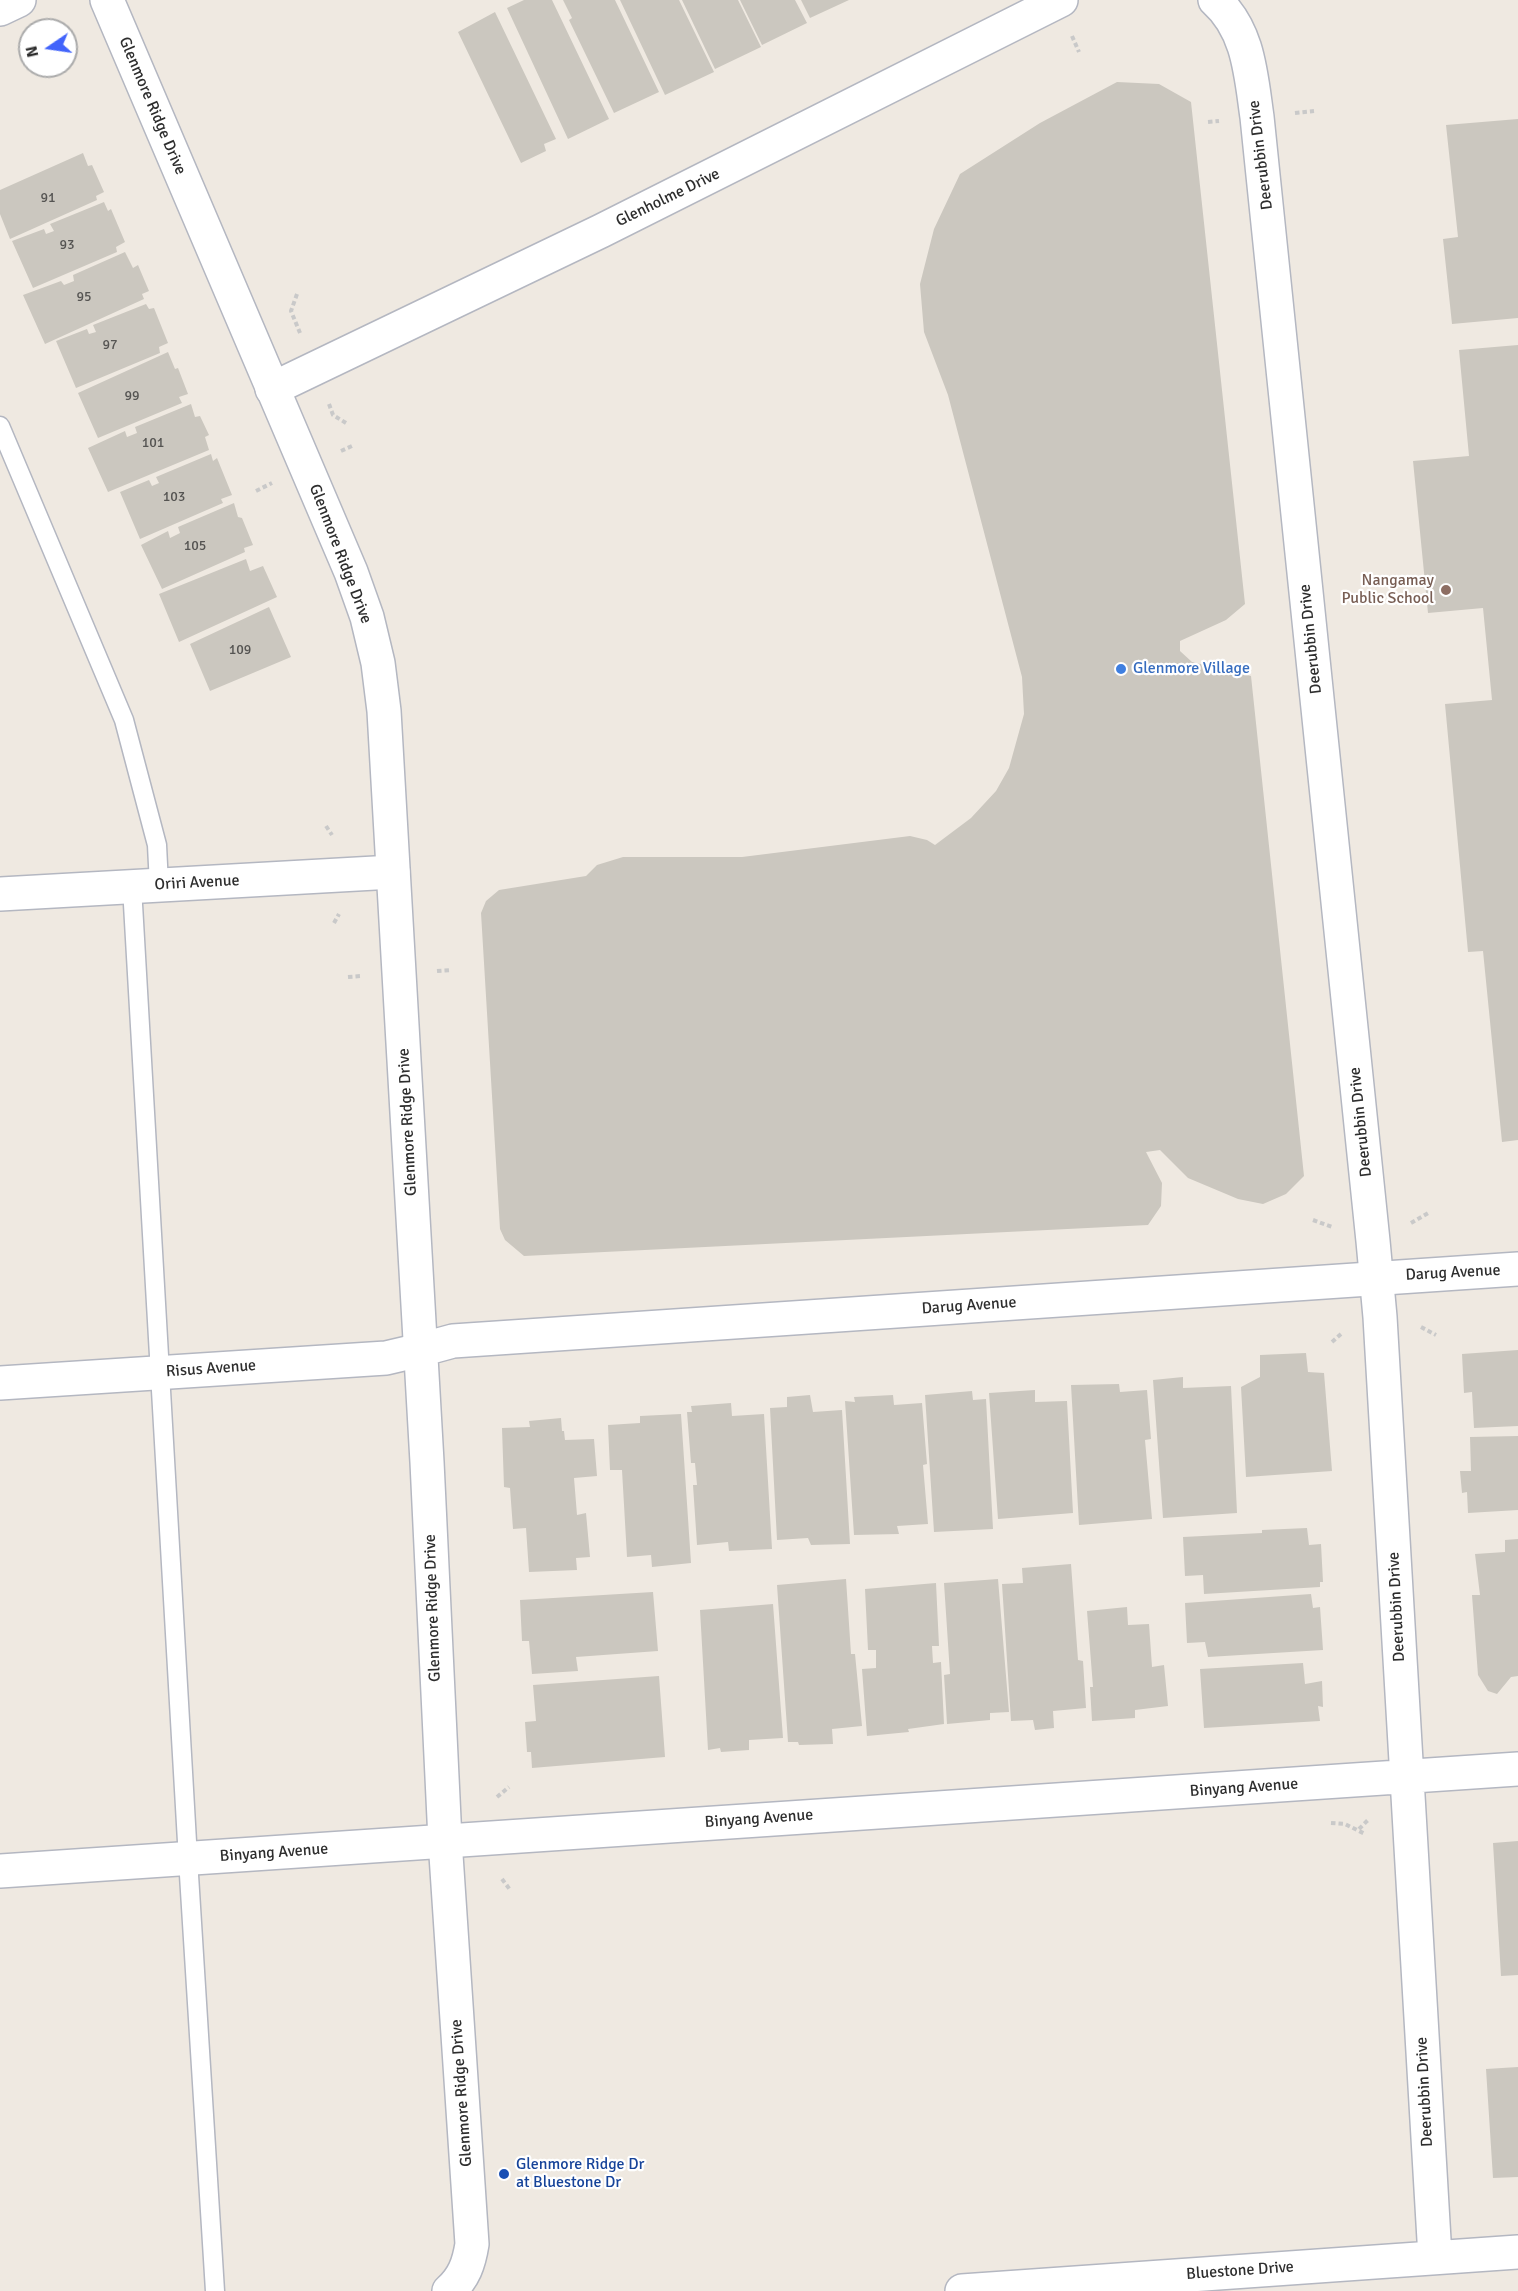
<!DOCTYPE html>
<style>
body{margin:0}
#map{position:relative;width:1518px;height:2291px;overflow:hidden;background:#efe9e1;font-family:Signika,sans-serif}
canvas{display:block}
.north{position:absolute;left:18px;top:18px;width:60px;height:60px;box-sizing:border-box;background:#fff;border:2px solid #ababab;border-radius:50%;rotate:257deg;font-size:16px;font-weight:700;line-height:24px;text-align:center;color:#2e2e2e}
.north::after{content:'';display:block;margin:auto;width:21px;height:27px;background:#4264fb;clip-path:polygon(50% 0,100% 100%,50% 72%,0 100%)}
</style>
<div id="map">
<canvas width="1518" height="2291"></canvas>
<div class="north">N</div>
</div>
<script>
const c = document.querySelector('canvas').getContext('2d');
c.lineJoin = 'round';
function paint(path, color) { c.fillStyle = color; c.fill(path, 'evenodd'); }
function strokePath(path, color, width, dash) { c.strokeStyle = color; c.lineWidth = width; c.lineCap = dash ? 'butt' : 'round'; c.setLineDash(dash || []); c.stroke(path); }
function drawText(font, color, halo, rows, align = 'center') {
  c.font = font + ' Signika,sans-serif'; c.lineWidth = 4.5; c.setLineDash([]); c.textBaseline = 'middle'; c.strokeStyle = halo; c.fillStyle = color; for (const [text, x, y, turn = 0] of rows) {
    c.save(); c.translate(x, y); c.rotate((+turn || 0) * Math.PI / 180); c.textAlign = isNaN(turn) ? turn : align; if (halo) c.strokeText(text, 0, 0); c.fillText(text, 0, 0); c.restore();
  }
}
const building = new Path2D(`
 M524,0H552L609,119L568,139L507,8Z
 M563,0H615L659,92L614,113L569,20L572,18Z
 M620,0H679L714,72L665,95Z
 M682,0H738L761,47L715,69Z
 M740,0H795L807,23L762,45Z
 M801,0H849L810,18Z
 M495,12L556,139L544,144L546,151L521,163L458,32Z
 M1117,82L1159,84L1191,102L1245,604L1226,620L1180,641V651L1192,662L1251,676L1304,1176L1286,1194L1263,1204L1238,1199L1188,1178L1160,1150L1146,1152L1162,1183L1161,1206L1148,1225L524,1256L505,1240L500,1229L481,913L486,901L499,890L586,876L597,865L623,857H742L910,836L927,840L935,845L971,818L996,791L1009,768L1024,714L1022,677L948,395L924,332L920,284L934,229L960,174L1040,123Z
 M1518,119V318L1452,324L1443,239L1458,237L1446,125Z
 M83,153L88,166L92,165L104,192L96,196L97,200L10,239L0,214V190Z
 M104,202L108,211L111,209L125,242L116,247L117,252L33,288L12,241L44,229L46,234L54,231L50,224Z
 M125,252L133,268L138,265L149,291L142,294L144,299L45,344L23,295L61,281L64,285L74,281L73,275Z
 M146,304L149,309L154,308L168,343L159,347L160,353L76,388L56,341L87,329L89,334L96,332L93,325Z
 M1518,345V1140L1502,1142L1483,951L1468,952L1445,704L1492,700L1483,608L1428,613L1413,461L1469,456L1459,350Z
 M168,352L175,369L178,368L188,394L179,397L182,403L98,438L78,393Z
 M191,404L195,417L200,416L209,435L205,437L209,450L108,492L88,448L125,431L127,437L137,433L135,427Z
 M211,454L213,461L217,458L232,495L221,499L223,503L140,539L120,492L149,480L152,486L159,483L156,477Z
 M234,503L238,517L242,518L253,545L244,548L245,552L162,589L141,545L168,531L170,538L180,533L178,527Z
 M246,559L250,571L263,566L277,597L179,642L159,594Z
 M269,607L291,657L210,691L190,644Z
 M1518,1350V1426L1474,1428L1472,1392L1464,1393L1462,1354Z
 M1306,1353L1308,1372L1324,1373L1332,1471L1246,1477L1241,1387L1260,1377V1355Z
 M1183,1377V1388L1231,1386L1237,1513L1163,1518L1153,1380Z
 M1119,1384L1120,1392L1147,1390L1151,1439L1145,1440L1152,1519L1079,1525L1071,1385Z
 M1035,1390V1402L1067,1401L1073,1513L998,1519L989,1393Z
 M972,1391L973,1400L986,1399L993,1529L934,1532L925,1395Z
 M810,1395L813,1412L842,1410L850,1544L811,1545L808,1538L777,1540L770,1408L787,1407V1397Z
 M893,1395L894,1405L922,1403L927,1464L923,1465L928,1524L897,1526L899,1534L854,1535L845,1401L855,1402L854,1397Z
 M731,1403L732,1416L764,1414L772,1549L729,1551L728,1542L697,1545L693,1485H697L695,1463H691L687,1412H692L691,1406Z
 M681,1414L691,1563L652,1567L651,1555L627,1557L622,1470H610L608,1425L640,1423V1416Z
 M561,1418L562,1431H564L565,1440L594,1439L597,1476L574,1478L577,1515L586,1513L590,1557L576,1558L577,1570L529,1572L526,1528L513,1529L510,1488L504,1487L502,1428L530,1427L529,1421Z
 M1518,1436V1510L1468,1513L1467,1492L1462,1493L1460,1471H1471L1470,1437Z
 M1307,1528L1309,1545L1321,1544L1323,1582H1320V1587L1204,1594L1203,1575L1185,1576L1183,1537L1262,1533V1530Z
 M1518,1539V1676L1511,1677L1497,1694L1488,1691L1478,1675L1472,1595H1480L1475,1554L1505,1552V1540Z
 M1071,1564L1078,1660L1083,1661L1086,1708L1053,1711L1054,1728L1035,1730L1033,1720L1011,1721L1002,1584L1023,1583L1022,1568Z
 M846,1579L851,1654H855L862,1726L832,1729L833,1744L799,1745L798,1742H788L777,1585Z
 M998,1579L1009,1712L990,1713V1720L947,1724L944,1675L950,1674L944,1583Z
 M936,1583L939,1646H932L933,1663L941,1662L944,1724L908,1729L909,1732L867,1736L862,1669L876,1668V1650H868L865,1589Z
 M653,1592L658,1651L576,1657L578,1671L532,1674L529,1641H522L520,1600Z
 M1311,1594L1313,1608L1320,1607L1323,1650L1208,1657L1205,1642L1187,1643L1185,1603Z
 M773,1604L783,1738L749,1740V1750L721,1752L720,1748L708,1750L700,1610Z
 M1127,1607L1128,1625L1149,1624L1152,1667L1164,1665L1168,1706L1135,1710V1718L1092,1721L1090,1687H1093L1087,1611Z
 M1303,1663L1305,1684L1322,1681L1323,1707L1318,1706L1320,1721L1204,1728L1200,1669Z
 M659,1676L665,1757L532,1768L531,1752H527L525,1722L536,1721L533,1685Z
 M1518,1841V1975L1501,1976L1493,1843Z
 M1518,2067V2177L1493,2178L1486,2069Z`);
const path = new Path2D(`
 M1072,36L1079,52
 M1295,113L1314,111
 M1208,122L1219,121
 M297,294L291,311L300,333
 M329,404L333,415L346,423
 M341,451L352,446
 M256,491L272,483
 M326,826L332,835
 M334,923L339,914
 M437,971L451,970
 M348,977L361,976
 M1313,1220L1332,1227
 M1411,1223L1430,1212
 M1421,1327L1436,1335
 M1332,1342L1341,1334
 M497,1797L509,1787
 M1331,1823L1345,1824L1365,1834
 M1359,1829L1369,1819
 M502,1879L511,1891`);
const service = new Path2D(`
 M0,426L124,720L157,845L159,885
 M132,887L188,1859L215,2291`);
const minor = new Path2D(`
 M1215,0C1249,30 1251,76 1257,117L1373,1241L1380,1317L1435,2257
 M0,9L19,0
 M272,389L601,231L1061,0
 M0,894L393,872
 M0,1383L386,1358L420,1350
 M0,1871L1518,1769
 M962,2291L1518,2252`);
const tertiary = new Path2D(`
 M107,0L351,572L367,617L378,663L384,711L427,1462L445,1840L472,2244C469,2263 464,2278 449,2291
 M420,1350L453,1341L1518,1269`);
const markers = [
 [1446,590,6,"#8d6e63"],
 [1121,669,6,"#3f7fe0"],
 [504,2174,6,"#1a4fb4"]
];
const numberNames = [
 ["91",48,198],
 ["93",67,245],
 ["95",84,297],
 ["97",110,345],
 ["99",132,396],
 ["101",153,443],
 ["103",174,497],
 ["105",195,546],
 ["109",240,650]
];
const streetNames = [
 ["Glenmore Ridge Drive",152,106,67],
 ["Deerubbin Drive",1261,155,-97],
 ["Glenholme Drive",668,198,-26],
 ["Glenmore Ridge Drive",340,554,69],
 ["Deerubbin Drive",1311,639,-96],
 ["Oriri Avenue",197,883,-3],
 ["Glenmore Ridge Drive",408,1122,-93],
 ["Deerubbin Drive",1361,1122,-96],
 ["Darug Avenue",1453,1273,-3],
 ["Darug Avenue",969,1306,-4],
 ["Risus Avenue",211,1369,-4],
 ["Deerubbin Drive",1397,1607,-93],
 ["Glenmore Ridge Drive",433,1608,-92],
 ["Binyang Avenue",1244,1788,-4],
 ["Binyang Avenue",759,1819,-4],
 ["Binyang Avenue",274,1853,-4],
 ["Deerubbin Drive",1425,2092,-93],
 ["Glenmore Ridge Drive",462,2093,-94],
 ["Bluestone Drive",1240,2271,-4]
];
const educationNames = [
 ["Nangamay",1434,581],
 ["Public School",1434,599]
];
const shopNames = [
 ["Glenmore Village",1133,669]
];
const transitNames = [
 ["Glenmore Ridge Dr",516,2165],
 ["at Bluestone Dr",516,2183]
];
paint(building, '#cbc7bf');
strokePath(service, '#b4b7c1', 21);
strokePath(minor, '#b4b7c1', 36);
strokePath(tertiary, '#b4b7c1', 36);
strokePath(path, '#c9c9c9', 4, [4.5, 3]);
strokePath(service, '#fff', 18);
strokePath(minor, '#fff', 33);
strokePath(tertiary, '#fff', 33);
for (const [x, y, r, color] of markers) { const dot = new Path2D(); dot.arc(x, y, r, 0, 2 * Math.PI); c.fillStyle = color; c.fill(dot); strokePath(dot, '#fff', 2); }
drawText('14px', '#555452', null, numberNames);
drawText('16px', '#2e2e2e', '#fff', streetNames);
drawText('16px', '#785e54', '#fff', educationNames, 'right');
drawText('16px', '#366cbe', '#fff', shopNames, 'left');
drawText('16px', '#164399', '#fff', transitNames, 'left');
</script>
